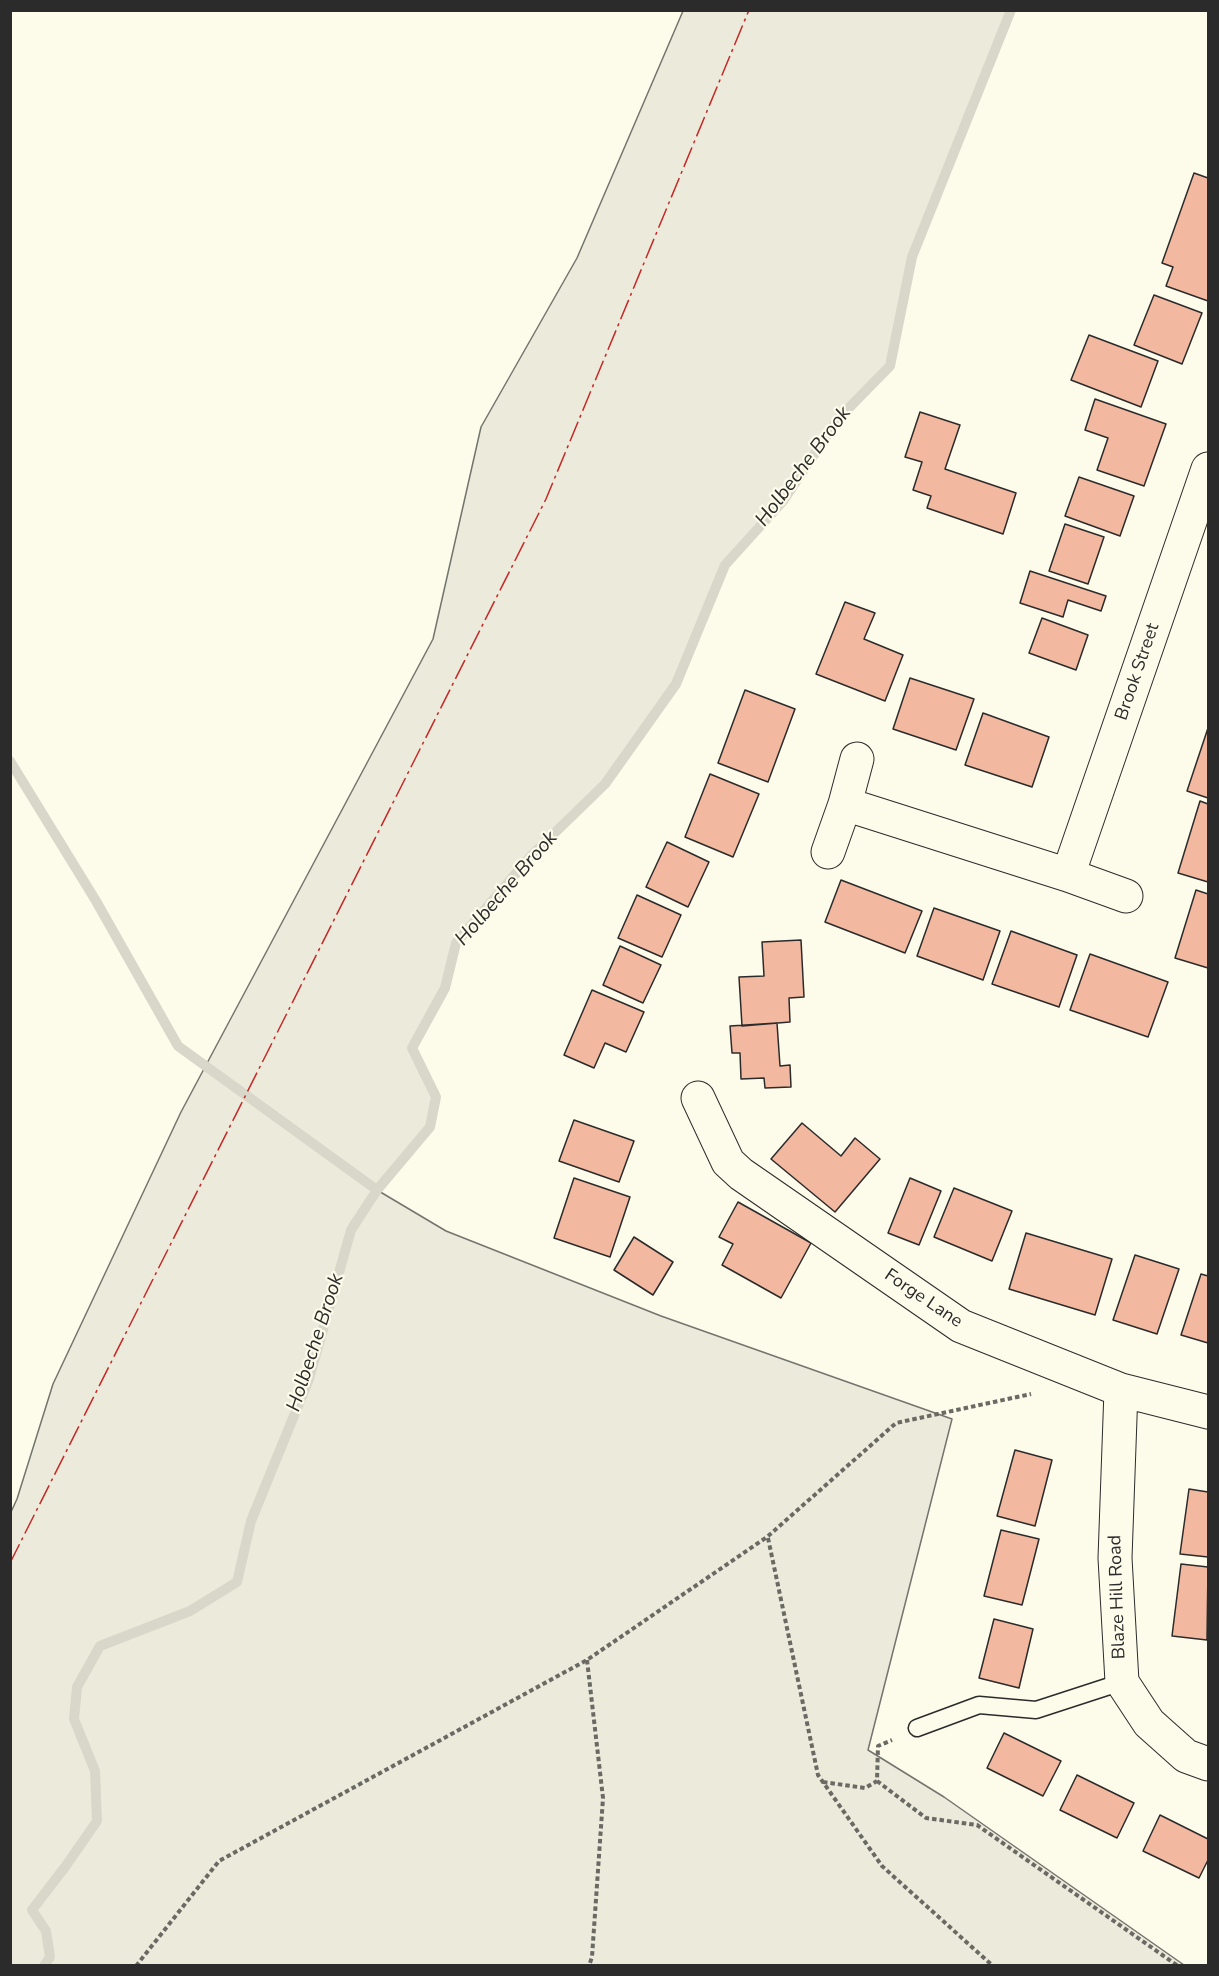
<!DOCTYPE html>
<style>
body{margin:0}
#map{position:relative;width:1219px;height:1976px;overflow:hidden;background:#fdfbea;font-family:"Nunito Sans",sans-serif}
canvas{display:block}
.frame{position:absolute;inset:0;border:12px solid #2b2b2b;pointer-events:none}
</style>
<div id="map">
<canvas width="1219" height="1976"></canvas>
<div class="frame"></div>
</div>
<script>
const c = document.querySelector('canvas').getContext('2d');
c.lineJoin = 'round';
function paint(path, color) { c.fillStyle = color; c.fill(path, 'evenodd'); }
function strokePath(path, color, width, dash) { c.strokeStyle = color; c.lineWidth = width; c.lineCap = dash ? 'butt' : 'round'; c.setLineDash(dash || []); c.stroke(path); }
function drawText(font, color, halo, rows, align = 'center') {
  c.font = font + ' "Nunito Sans",sans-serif'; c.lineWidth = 4.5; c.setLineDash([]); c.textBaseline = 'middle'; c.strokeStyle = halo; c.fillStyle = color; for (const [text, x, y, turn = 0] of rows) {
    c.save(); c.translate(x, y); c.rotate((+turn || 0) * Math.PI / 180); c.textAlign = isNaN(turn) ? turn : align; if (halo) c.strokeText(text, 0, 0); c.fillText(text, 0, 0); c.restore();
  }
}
const green = new Path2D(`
 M683,11H1011L912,257L890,366L838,419L783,501L725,565L676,684L605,784L532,855L456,943L445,988L412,1048L436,1097L430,1127L377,1190L446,1231L661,1316L952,1419L868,1750L944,1797L1184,1965H11V1512L17,1499L53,1384L181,1112L433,639L481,427L577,258Z`);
const stream = new Path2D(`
 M10,761L96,901L178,1046L377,1190
 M44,1966L50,1957L46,1931L32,1910L65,1867L97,1821L95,1771L74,1719L77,1687L100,1646L190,1611L237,1582L251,1521L309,1379L351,1230L377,1190L430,1127L436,1097L412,1048L445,988L456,943L532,855L605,784L676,684L725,565L783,501L838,419L890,366L912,257L1011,10`);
const building = new Path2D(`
 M1194,173L1208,178V301L1166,286L1173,267L1162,263Z
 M1154,295L1202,313L1182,364L1134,345Z
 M1089,335L1158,361L1141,407L1071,380Z
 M1095,399L1166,424L1144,486L1097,470L1108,438L1085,430Z
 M920,412L960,425L945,469L1016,493L1003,534L927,508L931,496L913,490L922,462L905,457Z
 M1079,477L1134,496L1120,536L1065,516Z
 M1065,524L1104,537L1088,584L1049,571Z
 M1030,571L1106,596L1101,611L1068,600L1063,617L1020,603Z
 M845,602L875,613L864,639L903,655L885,701L816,674Z
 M1042,618L1088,635L1076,670L1029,653Z
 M910,678L974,699L956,750L893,729Z
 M745,690L795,709L768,782L718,763Z
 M983,713L1049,737L1032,787L965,765Z
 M1208,728V798L1187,791Z
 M710,774L759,794L733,857L685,837Z
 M1200,801L1208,804V882L1178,873Z
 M667,842L709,862L688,907L646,887Z
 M841,880L922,911L905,953L825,922Z
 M1196,890L1208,894V968L1175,958Z
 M637,895L681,915L662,957L618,938Z
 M934,908L1000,931L983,980L917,956Z
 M1011,931L1077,955L1059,1007L992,984Z
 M801,940L804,997L789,998L790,1022L742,1026L739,977L764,976L762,942Z
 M620,946L661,965L643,1003L603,985Z
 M1090,954L1168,982L1148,1037L1070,1010Z
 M592,990L644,1012L626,1052L605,1043L594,1068L564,1055Z
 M777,1023L780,1066L790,1065L791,1087L765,1088L764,1078L741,1079L740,1053H732L730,1026Z
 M574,1120L634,1141L619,1182L559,1161Z
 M802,1123L841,1156L855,1138L880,1159L835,1212L771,1159Z
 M574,1178L630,1197L610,1257L554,1238Z
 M910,1178L941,1191L919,1245L888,1233Z
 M954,1188L1012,1211L992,1261L934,1237Z
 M738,1202L811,1243L781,1298L722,1265L733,1244L719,1237Z
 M1026,1233L1112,1259L1095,1315L1009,1289Z
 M634,1237L673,1262L653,1295L614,1270Z
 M1135,1255L1179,1269L1157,1334L1113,1320Z
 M1201,1274L1208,1276V1343L1181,1335Z
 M1015,1450L1052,1460L1035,1526L997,1516Z
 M1189,1489L1208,1492V1557L1180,1554Z
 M1001,1530L1039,1539L1022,1605L984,1596Z
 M1181,1564L1208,1567L1207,1640L1172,1636Z
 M994,1619L1033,1629L1019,1688L979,1678Z
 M1004,1733L1061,1761L1043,1796L987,1768Z
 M1077,1775L1134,1803L1117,1838L1060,1810Z
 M1160,1815L1208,1839V1860L1199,1878L1143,1851Z`);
const path = new Path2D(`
 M768,1538L818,1775L882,1866L993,1966
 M587,1660L603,1798L592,1957L589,1966
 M877,1781L926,1818L977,1825L1178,1966
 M823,1782L865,1788L877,1781L878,1746L892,1740
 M136,1966L219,1861L587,1660L767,1537L896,1423L1031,1394`);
const lane = new Path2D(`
 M917,1728L979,1705L1036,1710L1122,1682`);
const street = new Path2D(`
 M845,804L1068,875L1126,896
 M828,852L845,804L857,759
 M1068,875L1208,469
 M698,1098L728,1162L741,1174L961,1326L1121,1390L1208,1412
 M1121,1390L1115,1558L1122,1682L1149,1723L1186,1756L1208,1764`);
const power = new Path2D(`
 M10,1563L546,499L749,10`);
const streetNames = [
 ["Brook Street",1138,672,-71],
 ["Forge Lane",923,1299,34],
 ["Blaze Hill Road",1118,1597,-92]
];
const waterNames = [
 ["Holbeche Brook",804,467,-53],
 ["Holbeche Brook",507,889,-49],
 ["Holbeche Brook",316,1343,-72]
];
paint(green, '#ecebdb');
strokePath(green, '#74746e', 1.5);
strokePath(stream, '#d8d7c9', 10);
paint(building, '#f2b8a0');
strokePath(building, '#2b2b2b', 1.5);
strokePath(lane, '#2b2b2b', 19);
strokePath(street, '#2b2b2b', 35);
strokePath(path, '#6a6964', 4, [4.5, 3]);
strokePath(lane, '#fdfbea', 16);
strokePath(street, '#fdfbea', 33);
strokePath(power, '#c62828', 1.5, [21, 4.5, 3, 4.5]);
drawText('18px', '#2b2b2b', '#fdfbea', streetNames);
drawText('italic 20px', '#2b2b2b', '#fdfbea', waterNames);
</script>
